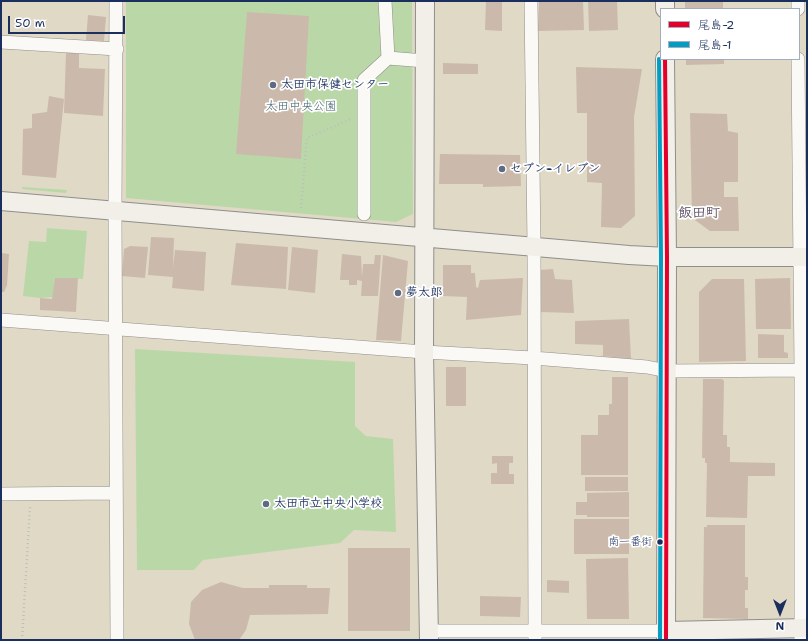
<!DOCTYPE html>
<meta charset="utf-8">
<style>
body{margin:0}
#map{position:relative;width:808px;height:641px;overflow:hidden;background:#e0d9c6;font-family:"Shantell Sans","Klee One",sans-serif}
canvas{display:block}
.frame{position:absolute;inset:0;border:2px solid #1b2f5e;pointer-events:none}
.legend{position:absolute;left:660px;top:8px;width:140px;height:52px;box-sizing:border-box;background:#fff;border:1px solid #a4acbf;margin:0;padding:5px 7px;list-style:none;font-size:12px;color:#1b2f5e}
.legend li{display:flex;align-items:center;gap:8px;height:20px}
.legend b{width:20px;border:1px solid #a4acbf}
.north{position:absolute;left:760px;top:593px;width:40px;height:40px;-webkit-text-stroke:3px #fff;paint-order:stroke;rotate:180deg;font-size:11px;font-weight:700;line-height:16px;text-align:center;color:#1b2f5e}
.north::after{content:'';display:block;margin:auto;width:14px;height:18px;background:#1b2f5e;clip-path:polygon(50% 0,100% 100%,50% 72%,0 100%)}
.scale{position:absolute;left:8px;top:16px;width:117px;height:18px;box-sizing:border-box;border:2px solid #1b2f5e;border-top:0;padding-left:5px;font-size:12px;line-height:14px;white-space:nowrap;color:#1b2f5e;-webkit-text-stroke:3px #fff;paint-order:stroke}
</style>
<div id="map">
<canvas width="808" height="641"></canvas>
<div class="frame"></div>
<ul class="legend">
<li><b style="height:5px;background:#e4002b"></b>尾島-2</li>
<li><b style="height:5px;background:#039dc3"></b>尾島-1</li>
</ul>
<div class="north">N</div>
<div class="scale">50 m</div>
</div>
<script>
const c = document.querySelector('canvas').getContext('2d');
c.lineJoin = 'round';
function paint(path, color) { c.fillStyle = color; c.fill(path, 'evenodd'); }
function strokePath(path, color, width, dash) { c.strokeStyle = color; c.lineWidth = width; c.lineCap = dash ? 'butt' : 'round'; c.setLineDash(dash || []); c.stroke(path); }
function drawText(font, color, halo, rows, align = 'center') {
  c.font = font + ' "Shantell Sans","Klee One",sans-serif'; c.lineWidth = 3.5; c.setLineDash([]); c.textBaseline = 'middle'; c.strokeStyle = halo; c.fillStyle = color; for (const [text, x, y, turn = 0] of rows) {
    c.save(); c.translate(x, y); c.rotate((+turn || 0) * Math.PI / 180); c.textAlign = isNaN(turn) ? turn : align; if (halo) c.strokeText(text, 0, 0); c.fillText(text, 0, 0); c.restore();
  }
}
const green = new Path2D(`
 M126,1H412L413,214L396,222L126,198Z
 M22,187L67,190L66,193L22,189Z
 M47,228L87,231L83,279L55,278L53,297L40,298L23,296L29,241L46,242Z
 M135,349L355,362V426L366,436L393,439L396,532L354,530L340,543L203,560L194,570H137Z`);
const building = new Path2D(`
 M486,1H502V31L485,30Z
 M539,1H583L584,30L538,31Z
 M588,1H617L618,30L589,31Z
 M685,1H723V9H685Z
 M247,12L309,16L301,159L236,154Z
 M88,15L106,17L104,41L86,40Z
 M66,52L79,54V68L105,69L103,116L64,113Z
 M686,59H724V64L686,65Z
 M443,63L478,64V74H443Z
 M576,67L642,69L634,117L635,216L621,228L601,227L602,183L587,182V113H577Z
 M49,96L64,99L56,178L22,175L23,129L32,128V114L47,112Z
 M690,113L727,114L728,131L738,133V182H724V197H738L739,231H710L692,218Z
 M440,154L520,155L521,186L483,187V184H439Z
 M151,237L174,238L173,268L175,250L206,252L204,291L172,288L173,277L148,275Z
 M236,243L288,247L286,289L231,285Z
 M130,246L148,247L145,278L122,276L124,249Z
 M292,247L318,250L315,293L288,290Z
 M1,253L9,254L7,285L4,292H1Z
 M342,254L361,256L362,277L363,264H374L375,255H381L378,296H361L362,281L357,280V285H349V280H340Z
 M383,255L408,261L401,341L376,340Z
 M443,265H471V273H475L476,287L478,288L480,280L523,278L521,315L466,320L467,297L443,296Z
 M553,269L555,279L572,280L574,313L539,312V270Z
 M55,278H78L76,312L40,310V298L52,299Z
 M790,278L791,329H756L755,279Z
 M712,279H744L746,361L699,362V292Z
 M629,319L631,359L603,356V345L575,344V321Z
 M758,334L784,335V352L788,353V358H758Z
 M446,367H466V406H446Z
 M612,377H628V475H581V435H598V415H609V404H612Z
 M703,379H722L724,381L723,435H727V447H730V462L775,463V476H748L747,518L706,517L707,463H705V458H702Z
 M492,456H513V463H509V474H514V484H491V473H497V463L492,464Z
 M585,477H628V491H585Z
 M629,492V517H587V515H576V502H587V493Z
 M574,519H629V554H574Z
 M707,525H745V577H748V590H745V608H748V619L703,618L704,527H707Z
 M348,548H410V631H348Z
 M628,558L629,619H587L586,559Z
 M547,580L569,581V593L547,592Z
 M221,582L243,588H269V585H307V588H330L328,614L250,615L246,630L239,640H195L189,624L191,602L202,590Z
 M480,596L521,597L520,617L480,616Z`);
const path = new Path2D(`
 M301,208L307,138L351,119
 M22,640L30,507`);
const street = new Path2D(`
 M116,1L115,211L117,640
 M385,1L388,58L425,61
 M531,1L534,247L535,640
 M798,1V9
 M1,42L117,49
 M798,59L801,370V640
 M364,214V80L388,58
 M1,320L424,352L533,358L647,367L667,371L807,370
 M1,494L116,493
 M429,631H666`);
const secondary = new Path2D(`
 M425,1L424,352L429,640
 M665,1V9
 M665,59L667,257L666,640
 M1,201L629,255L667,257H807
 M666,631L807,628`);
const bus1 = new Path2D(`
 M665,59L667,257L666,640`);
const bus2 = new Path2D(`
 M659,59L661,257L660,640`);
const markers = [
 [273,85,4,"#606a82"],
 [502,169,4,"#606a82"],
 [398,293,4,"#606a82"],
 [266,504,4,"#606a82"],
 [660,542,3.5,"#1b2f5e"]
];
const busNames = [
 ["南一番街",652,542]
];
const poiNames = [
 ["太田市保健センター",281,85],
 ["セブン-イレブン",510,169],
 ["夢太郎",406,293],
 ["太田市立中央小学校",274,504]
];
const parkNames = [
 ["太田中央公園",301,107]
];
const quarterNames = [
 ["飯田町",699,213]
];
paint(green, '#bad8a7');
paint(building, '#cbbaab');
strokePath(street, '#8e8e8c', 14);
strokePath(secondary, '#8e8e8c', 20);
strokePath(path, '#bdbebf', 2.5, [1, 3]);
strokePath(street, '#faf9f6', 13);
strokePath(secondary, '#f2efe8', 18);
strokePath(bus1, '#e4002b', 4);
strokePath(bus2, '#039dc3', 4);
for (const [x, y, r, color] of markers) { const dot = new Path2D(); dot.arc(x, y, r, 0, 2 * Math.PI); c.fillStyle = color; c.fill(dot); strokePath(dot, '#fff', 1.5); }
drawText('11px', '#1b2f5e', '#fff', busNames, 'right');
drawText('bold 12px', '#1b2f5e', '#fff', poiNames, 'left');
drawText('12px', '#41626c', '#fff', parkNames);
drawText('bold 14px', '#5e5166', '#fff', quarterNames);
</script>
